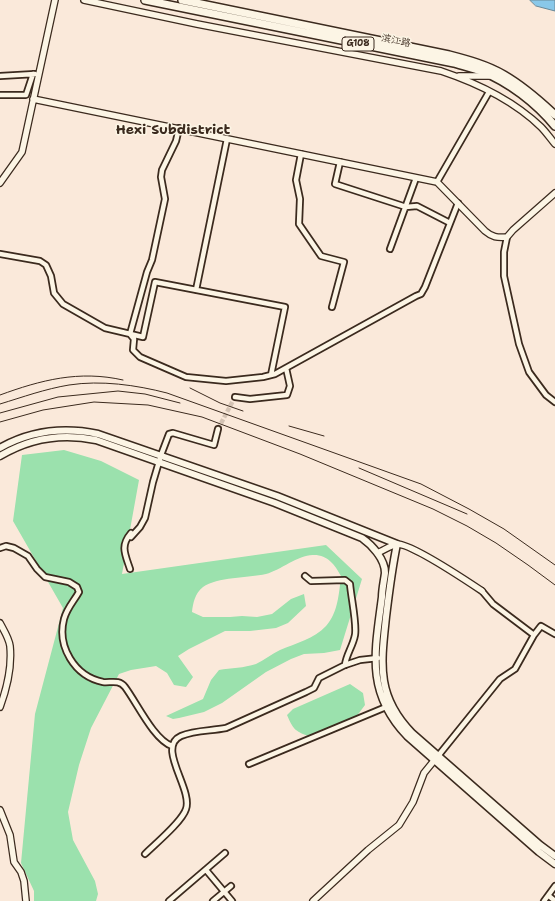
<!DOCTYPE html>
<meta charset="utf-8">
<style>
body{margin:0}
canvas{display:block;background:#fae9da}
</style>
<canvas width="555" height="901"></canvas>
<script>
const c = document.querySelector('canvas').getContext('2d');
c.lineJoin = 'round';
function paint(path, color) { c.fillStyle = color; c.fill(path, 'evenodd'); }
function strokePath(path, color, width, dash) { c.strokeStyle = color; c.lineWidth = width; c.lineCap = dash ? 'butt' : 'round'; c.setLineDash(dash || []); c.stroke(path); }
function drawText(font, color, halo, rows, align = 'center') {
  c.font = font + ' "Shantell Sans","LXGW WenKai TC",sans-serif'; c.lineWidth = 3; c.setLineDash([]); c.textBaseline = 'middle'; c.strokeStyle = halo; c.fillStyle = color; for (const [text, x, y, turn = 0] of rows) {
    c.save(); c.translate(x, y); c.rotate((+turn || 0) * Math.PI / 180); c.textAlign = isNaN(turn) ? turn : align; if (halo) c.strokeText(text, 0, 0); c.fillText(text, 0, 0); c.restore();
  }
}
const green = new Path2D(`
 M64,450L101,461L139,480L122,574L326,545L362,579L340,650L324,653L304,654L291,659L266,672L222,703L204,712L179,718L173,719L166,716L203,699L211,680L219,670C231,668 244,668 256,664C264,660 272,654 280,650C296,643 314,639 326,626C338,613 339,593 341,576C335,565 328,555 314,555C299,554 281,570 266,574C248,578 217,577 203,587C195,593 193,603 192,612L203,617H230L242,616L257,617L272,614L291,599L304,594L306,606L288,623L276,628L250,631H225L189,649L178,656L193,677L186,687L174,685L167,673L156,666L131,670L119,674L91,728L79,765L68,812L73,840L95,881L98,894L96,901H34V891L21,863L35,714L63,608L13,521L22,455Z
 M350,684L363,693L365,705L356,717L308,736C295,731 293,729 287,715L293,709Z`);
const water = new Path2D(`
 M530,0H555V11L536,6Z`);
const minorTunnel = new Path2D(`
 M218,429L235,397`);
const minor = new Path2D(`
 M0,76L35,74
 M0,95H26L33,74
 M301,154L296,180L300,199L299,224L321,256L344,262L332,307
 M340,162L335,184L406,207L417,206L450,223
 M437,182L489,92
 M507,237L504,252V276L519,344L529,372L546,395L555,402
 M390,249L416,178
 M0,254L40,261L46,265L51,276L54,293L63,304L105,328L143,337L155,282L285,307L271,375
 M196,290L227,139
 M130,334L134,339L133,350L140,357L186,377L226,381L263,377L275,374L416,296L421,294L425,287L458,203
 M130,334L147,272L152,260L165,199L161,177L162,170L176,141L179,128
 M235,397L250,399L287,395L290,386L286,368
 M131,537L140,527L145,518L153,482L161,455L169,434L173,433L214,445L218,429
 M0,548L6,546L14,548L28,556L37,569L45,577L69,582L77,587L79,592C74,601 67,608 64,619C57,646 74,676 103,682C110,683 119,679 125,687C137,703 154,740 172,746
 M130,569C125,554 120,546 131,533
 M305,576L311,581L345,580L350,584C351,597 357,624 355,635C353,646 346,655 345,665
 M482,591L493,604L534,635
 M438,756L500,679L515,669L534,635L541,626L555,634
 M249,764L386,707
 M145,854C155,844 182,822 186,809C193,789 156,747 181,736C195,730 211,731 226,728L306,692L314,688L319,678L345,665L360,660L378,658
 M206,870L232,901
 M549,896L555,901
 M169,901L225,853
 M213,901L231,886
 M544,901L555,886`);
const tertiary = new Path2D(`
 M84,0L197,24L441,71C477,83 514,101 541,127C546,132 550,138 555,144
 M459,76H489
 M33,99L437,182L485,231C492,237 497,238 507,237L513,230L555,193
 M0,183L22,152L55,0
 M377,553C383,551 391,545 397,544C412,544 467,581 482,591
 M0,623C3,629 9,638 10,646C12,666 7,688 0,707
 M0,810L10,835L14,862L21,872L24,881L26,901
 M313,901L368,850L399,825L413,802L424,773L437,757`);
const secondary = new Path2D(`
 M0,448C30,431 64,427 98,434L277,496L397,544C392,568 389,592 386,617C381,664 376,696 412,733L540,845L555,856
 M0,456C30,438 62,433 96,440L275,503L362,538C372,545 385,559 385,573C384,581 382,589 382,597C375,651 365,692 407,736L539,852L555,864`);
const trunk = new Path2D(`
 M145,0L454,63C463,66 472,68 481,71C509,82 536,103 555,126
 M182,0L449,55C468,60 487,65 504,75C523,86 539,100 555,115`);
const rail = new Path2D(`
 M190,388L220,403L243,411
 M0,395C41,380 79,370 123,380
 M0,404C23,397 45,389 69,385C101,380 136,385 167,393L421,484L469,509L504,529L555,565
 M0,413L58,397L118,391L145,394L180,403
 M0,422L43,410L94,402L148,405L202,417L300,454L433,509L467,526L496,543L528,565L555,585
 M289,426L324,436
 M359,468L467,514`);
const shields = [
 [358,44,32]
];
const shieldNames = [
 ["G108",358,44]
];
const streetNames = [
 ["滨江路",396,41,12]
];
const districtNames = [
 ["Hexi Subdistrict",173,130]
];
paint(green, '#9be1ad');
paint(water, '#89c8e9');
strokePath(water, '#6a8998', 1);
strokePath(minorTunnel, '#d4c3b4', 4.5, [4.5, 2]);
strokePath(minor, '#3b2a1e', 8);
strokePath(tertiary, '#3b2a1e', 8);
strokePath(secondary, '#3b2a1e', 9);
strokePath(trunk, '#3b2a1e', 10);
strokePath(minor, '#fcf5e5', 4.5);
strokePath(tertiary, '#fcf5e5', 5.5);
strokePath(secondary, '#fcf5e5', 6);
strokePath(trunk, '#fcf5e5', 7);
strokePath(rail, '#3b2a1e', 1);
for (const [x, y, w] of shields) { const box = new Path2D(); box.roundRect(x - w / 2, y - 7, w, 14, 3); c.fillStyle = '#fcf5e5'; c.fill(box); strokePath(box, '#3b2a1e', 1); }
drawText('bold 9px', '#3b2a1e', null, shieldNames);
drawText('10px', '#3b2a1e', '#fcf5e5', streetNames);
drawText('bold 14px', '#3b2a1e', '#fcf5e5', districtNames);
</script>
